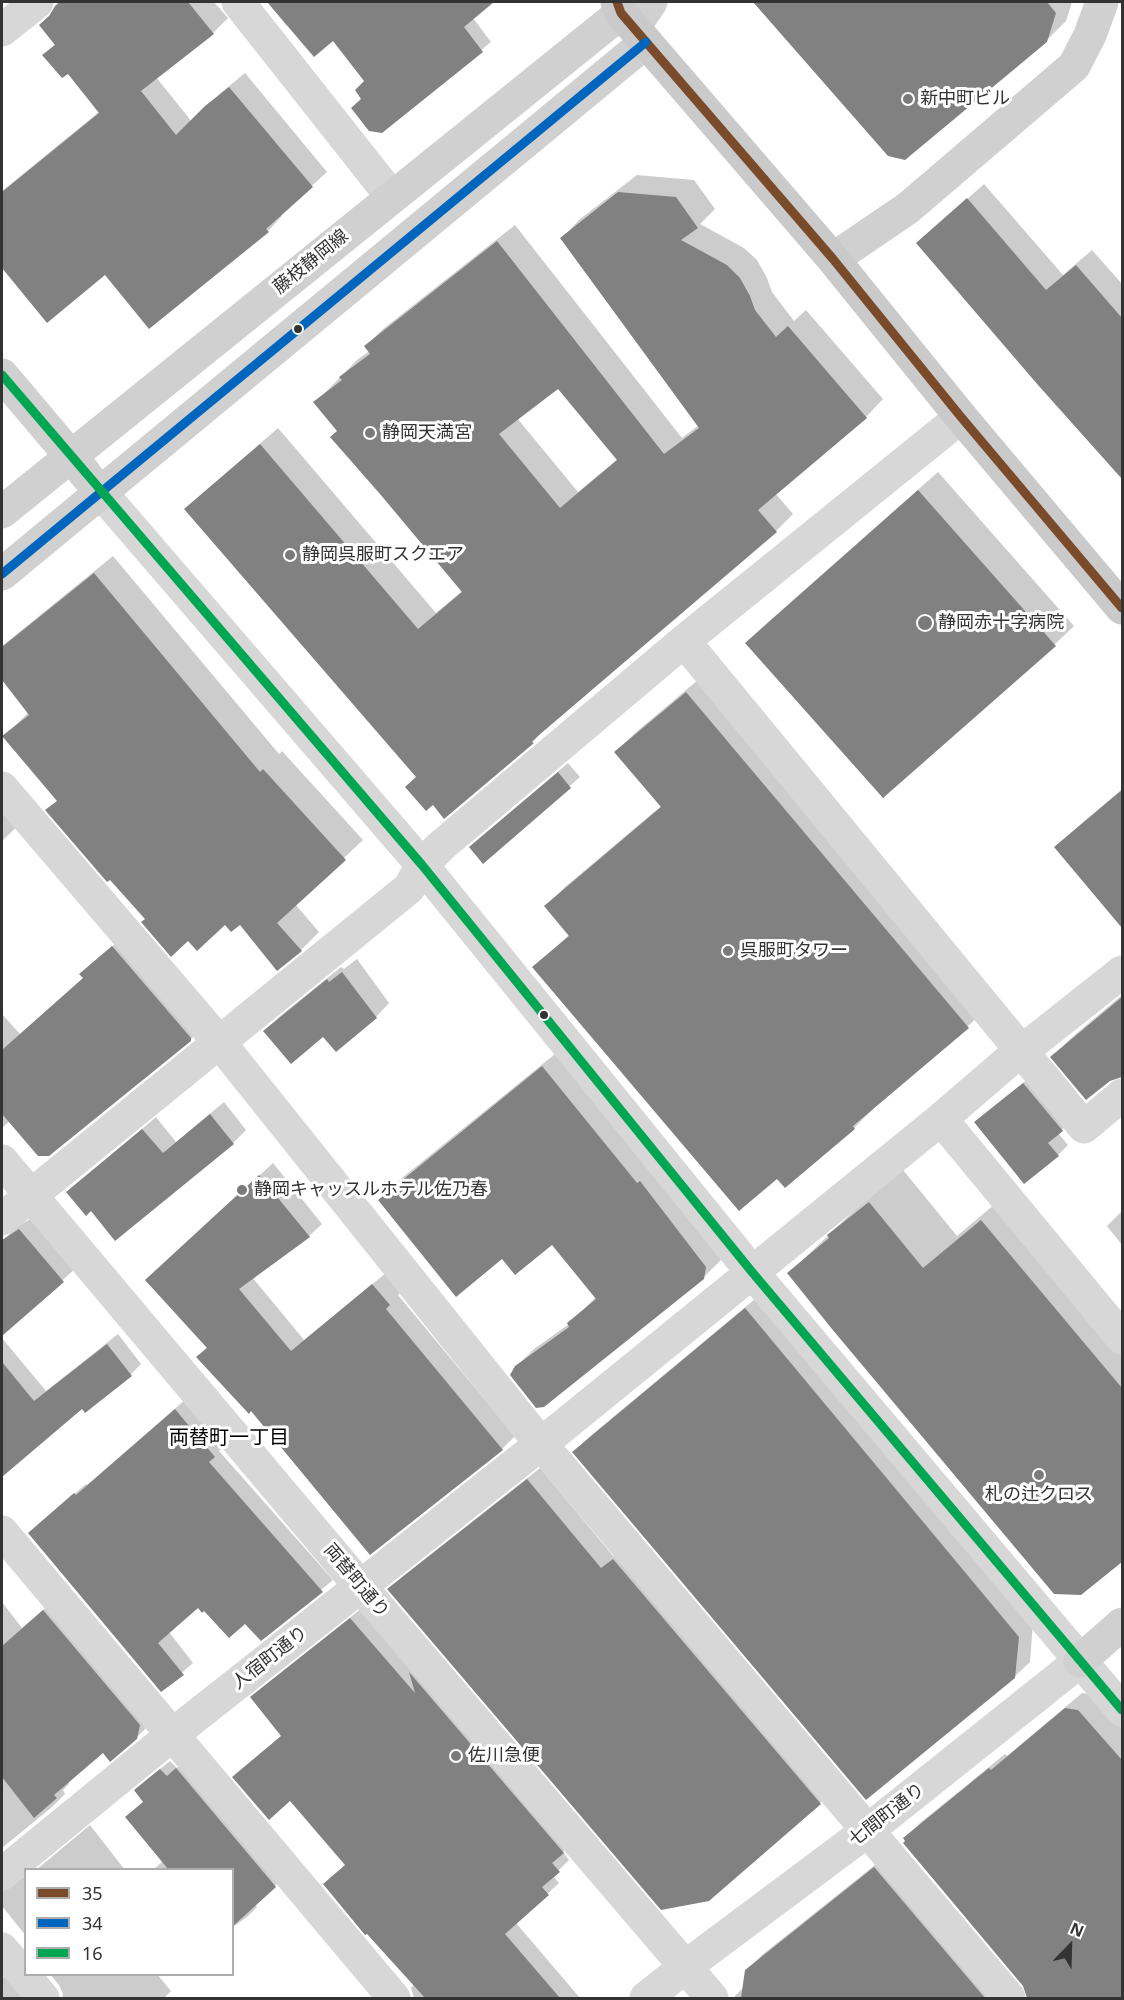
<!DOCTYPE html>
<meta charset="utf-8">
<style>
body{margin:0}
#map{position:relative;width:1124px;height:2000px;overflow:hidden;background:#fff;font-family:"Noto Sans",sans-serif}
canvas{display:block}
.frame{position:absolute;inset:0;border:3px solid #333;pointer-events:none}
.legend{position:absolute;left:24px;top:1868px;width:210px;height:108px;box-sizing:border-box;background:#fff;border:2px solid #adadad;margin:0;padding:8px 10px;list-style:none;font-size:18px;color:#333}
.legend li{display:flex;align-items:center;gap:12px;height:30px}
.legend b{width:30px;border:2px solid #adadad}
.north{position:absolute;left:1040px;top:1916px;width:60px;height:60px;-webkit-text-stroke:4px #fff;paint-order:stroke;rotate:23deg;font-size:16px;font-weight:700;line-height:24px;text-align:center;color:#333}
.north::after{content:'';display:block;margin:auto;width:21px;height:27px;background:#333;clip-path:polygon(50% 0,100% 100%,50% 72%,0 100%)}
</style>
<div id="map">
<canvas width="1124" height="2000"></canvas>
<div class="frame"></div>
<ul class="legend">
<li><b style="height:8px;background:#7a4b2a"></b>35</li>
<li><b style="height:8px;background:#0065bd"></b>34</li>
<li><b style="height:8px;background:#00a651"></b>16</li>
</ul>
<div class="north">N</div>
</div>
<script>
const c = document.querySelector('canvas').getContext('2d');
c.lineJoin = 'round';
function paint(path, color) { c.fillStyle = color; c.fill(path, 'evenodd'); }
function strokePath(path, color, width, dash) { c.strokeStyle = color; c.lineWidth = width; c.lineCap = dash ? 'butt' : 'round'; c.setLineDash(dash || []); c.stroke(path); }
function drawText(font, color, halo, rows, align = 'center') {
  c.font = font + ' "Noto Sans","Noto Sans JP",sans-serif'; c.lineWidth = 6; c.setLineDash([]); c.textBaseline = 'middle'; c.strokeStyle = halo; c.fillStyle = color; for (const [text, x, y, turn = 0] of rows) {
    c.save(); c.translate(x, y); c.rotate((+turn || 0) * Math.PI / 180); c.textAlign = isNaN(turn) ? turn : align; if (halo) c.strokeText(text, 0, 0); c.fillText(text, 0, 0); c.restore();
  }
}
const shadow = new Path2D(`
 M57,2H214L228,18L213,33L156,77L192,122L222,92L245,73L327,172L281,214L282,216L268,231L106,273L47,321L2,265V191L100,111L68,72L44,55L55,44Z
 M269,2H492L473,18L491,42L382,132L363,98L366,81L333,39L287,23L286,25Z
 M755,2H1072L1066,21L1046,41L889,155Z
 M637,175L694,180L715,209L700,224L744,248L757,260L767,278L772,292L794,321L806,310L883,399L866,417L775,493L793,514L776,531L445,816L417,776L186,509L204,492L278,428L436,613L462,591L316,402L358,359L370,351L366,346L383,329L515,225L682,438L699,425L562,238L579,220ZM558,387L618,459L578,492L517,418Z
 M984,184L1063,275L1092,250L1122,284V464L1116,470L918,243Z
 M938,472L1074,626L1055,644L883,796L747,643L766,624Z
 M113,556L279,754L282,751L363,840L295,904L319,932L301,950L240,922L225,923L147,918L48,810L58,800L4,736L29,712L2,677V646Z
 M705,674L987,1008L968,1026L872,1108L873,1109L854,1128L785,1186L777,1177L534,967L570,934L546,906L565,887L661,806L616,752L635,733Z
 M568,763L580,777L483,862L481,837Z
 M1122,789V926L1056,847L1074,830Z
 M2,795L24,820L2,841Z
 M124,936L201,1029L190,1040L10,1121L2,1128V1014L20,1034L84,978L81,974Z
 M357,959L389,1003L376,1017L323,1034L265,1031L279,1017L341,967L344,969Z
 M1122,995V1076L1053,1057L1070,1039Z
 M560,1050L721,1260L703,1278L516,1367L534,1349L569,1324L596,1297L552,1243L502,1257L380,1200L397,1182Z
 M1034,1074L1072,1121L1058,1133L1068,1145L1058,1155L976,1122Z
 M224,1102L246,1130L233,1143L115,1239L91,1209L114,1153L156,1117L176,1142Z
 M273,1163L322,1224L309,1236L252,1277L304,1340L386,1273L401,1292L398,1295L515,1436L502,1449L251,1409L198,1357L208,1346L160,1268Z
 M903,1170L957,1236L1014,1188L1122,1316V1560L1081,1593L789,1273L863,1202Z
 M1122,1211V1245L1107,1226Z
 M30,1219L74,1270L2,1334V1241L17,1227Z
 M761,1294L1033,1622L1030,1662L1014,1677L574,1452L589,1437Z
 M118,1334L141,1364L131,1374L83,1407L10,1468L2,1457V1338L46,1391Z
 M186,1399L225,1445L219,1451L333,1580L261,1639L245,1622L198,1606L169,1632L193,1663L162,1690L40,1523L86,1484L87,1485Z
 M540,1468L614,1557L626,1547L832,1791L820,1803L389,1589L402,1577Z
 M57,1598L150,1724L136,1738L103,1751L67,1781L69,1784L63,1790L65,1794L52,1807L2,1848V1602L22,1628Z
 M362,1608L574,1841L563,1852L569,1860L553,1876L559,1883L516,1923L580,1998H414L411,1988L414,1984L346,1864L282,1735L252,1698L263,1687Z
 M1082,1693L1094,1695L1122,1728V1998H1029V1994L1025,1985L905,1838L920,1823L1005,1754L1007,1756Z
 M186,1760L284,1877L255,1905L257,1907L248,1916L232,1928V1870H153L163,1861L127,1817L145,1801V1781L170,1761L177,1768Z
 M90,1825L125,1870H36Z
 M890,1853L1015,1998H733L744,1987L747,1970L762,1955Z
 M26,1877V1936L2,1906V1892L14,1879Z
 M16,1966L44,1998H2V1978Z
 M50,1974H157L171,1991L164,1998H62L63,1994L59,1985Z`);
const building = new Path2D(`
 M60,2H188L214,34L141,91L176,135L205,106L229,87L313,187L266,229L269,232L149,329L105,275L47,323L2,268V192L99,113L68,74L62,78L42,55L55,45L39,25L49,16L55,6Z
 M267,2H494L464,27L483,52L382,133L369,131L351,108L361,99L355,90L364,81L333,41L314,57Z
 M753,2H1047L1056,13L1047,42L905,160L888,156Z
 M618,192L676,197L698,228L681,240L727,265L740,278L750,296L755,310L776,337L788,326L867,418L758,510L777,532L539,735L532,742L534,743L444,819L433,805L426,811L405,787L416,777L184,509L260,444L418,629L462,592L380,494L330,437L337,431L313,402L342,380L339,377L370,354L364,346L497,241L664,454L699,428L560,238ZM558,389L617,460L560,508L499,434Z
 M967,198L1046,290L1076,265L1122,318V479L1038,385L916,243Z
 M918,490L1056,646L883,798L745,643Z
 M94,573L260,772L263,769L346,860L277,923L302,951L277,971L240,925L231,932L225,925L197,951L188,941L171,957L141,922L145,919L110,880L107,882L45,810L57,801L2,736L29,715L2,680V647Z
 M686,692L969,1028L853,1126L855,1129L785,1188L777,1179L739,1211L532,967L569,936L544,906L661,807L614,752Z
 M558,772L571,788L483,864L469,847Z
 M1122,790V928L1054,847Z
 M112,946L191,1038V1041L49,1156H38L2,1114V1050L83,978L79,974Z
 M342,972L377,1018L336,1052L323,1037L291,1064L263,1031L327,979L329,982Z
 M1122,997V1077L1110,1081L1086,1100L1050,1057Z
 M542,1066L637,1183L640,1181L706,1267L704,1279L544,1407L536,1408L510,1375L515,1366L569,1327L567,1323L596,1299L552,1245L515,1275L502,1259L456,1297L378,1200Z
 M1023,1083L1063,1131L1048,1143L1059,1156L1024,1184L974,1122Z
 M210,1114L234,1144L115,1241L91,1211L86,1216L66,1192L142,1129L163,1153Z
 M259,1175L310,1237L239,1289L291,1351L372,1284L390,1305L386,1309L503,1450L370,1555L251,1411L249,1414L196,1357L207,1348L145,1280Z
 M869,1202L923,1268L981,1220L1122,1388V1562L1081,1595L1054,1594L832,1329L787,1273L829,1238L827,1235Z
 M19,1229L64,1282L2,1336V1240Z
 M745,1308L1019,1637L1015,1678L866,1800L572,1452Z
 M107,1344L132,1376L85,1413L82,1409L2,1477V1362L34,1401Z
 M175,1409L215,1457L209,1462L323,1592L261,1641L245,1624L229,1638L204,1611L202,1613L198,1608L158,1643L184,1675L161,1692L28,1533L74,1493L76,1495Z
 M527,1479L601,1568L613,1559L821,1804L709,1901L661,1910L387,1589Z
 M43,1610L140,1725L137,1739L110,1762L103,1753L54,1795L57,1798L34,1818L2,1777V1646Z
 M350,1618L415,1693L409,1672L564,1853L552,1863L560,1872L542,1887L549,1895L505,1934L560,1998H425L367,1934L365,1935L323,1884L345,1865L290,1801L269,1820L232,1777L281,1736L250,1697Z
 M1065,1708L1078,1710L1122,1760V1998H1027L1023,1986L903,1843L905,1841L903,1838L989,1768L991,1770Z
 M176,1768L276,1887L232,1927V1869H168L125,1817L143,1802L134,1790L160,1769L167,1776Z
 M874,1867L985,1998H741L745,1970Z`);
const street = new Path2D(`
 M238,2L392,197
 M2,30L37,2
 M85,474L422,865L752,1272L1122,1710
 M684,641L1084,1127L1122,1095
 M2,788L220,1043L541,1444L1009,1998
 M941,1119L1122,1338
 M2,1161L360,1586L712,1998
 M2,1219L409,888L422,865L441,846L684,641L961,417
 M2,1532L394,1998
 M2,1874L172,1735L541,1444L941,1119L1020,1051L1036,1040L1122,972
 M2,1949L43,1998
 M646,1998L685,1967L867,1831L1080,1661`);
const secondary = new Path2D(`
 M634,27L651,2
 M833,259L908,208L1074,66L1090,35L1102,2
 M2,375L84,472
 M2,512L621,13
 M2,574L646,42
 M1080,1661L1122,1624`);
const primary = new Path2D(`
 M617,2L621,13L833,259L961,417L1122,608`);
const bus1 = new Path2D(`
 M617,2L621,13L833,259L961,417L1122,608`);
const bus2 = new Path2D(`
 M2,574L646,42`);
const bus3 = new Path2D(`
 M2,375L422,865L752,1272L1122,1710`);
const markers = [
 [908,99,6,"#7a7a7a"],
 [298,329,5,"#333"],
 [370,433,6,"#7a7a7a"],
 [290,555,6,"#7a7a7a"],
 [925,623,8,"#7a7a7a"],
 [728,951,6,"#7a7a7a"],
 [544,1015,5,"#333"],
 [242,1190,6,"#7a7a7a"],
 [1039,1475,6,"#7a7a7a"],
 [456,1756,6,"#7a7a7a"]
];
const poiNames = [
 ["新中町ビル",920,99],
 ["静岡天満宮",382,433],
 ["静岡呉服町スクエア",302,555],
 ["静岡赤十字病院",938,623],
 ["呉服町タワー",740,951],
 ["静岡キャッスルホテル佐乃春",254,1190],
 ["札の辻クロス",1039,1495,"center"],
 ["佐川急便",468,1756]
];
const streetNames = [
 ["藤枝静岡線",311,262,-39],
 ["両替町通り",356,1581,50],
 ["人宿町通り",270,1658,-38],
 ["七間町通り",887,1815,-38]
];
const neighbourhoodNames = [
 ["両替町一丁目",229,1438]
];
paint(shadow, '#0003');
paint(building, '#818181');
strokePath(street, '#d7d7d7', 33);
strokePath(secondary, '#d0d0d0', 33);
strokePath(primary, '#cacaca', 33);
strokePath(bus1, '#7a4b2a', 9);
strokePath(bus2, '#0065bd', 9);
strokePath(bus3, '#00a651', 9);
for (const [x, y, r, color] of markers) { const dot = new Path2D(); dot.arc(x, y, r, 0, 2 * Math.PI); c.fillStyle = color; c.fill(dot); strokePath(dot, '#fff', 2); }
drawText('18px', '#333', '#fff', poiNames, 'left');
drawText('18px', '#333', '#fff', streetNames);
drawText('20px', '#000', '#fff', neighbourhoodNames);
</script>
